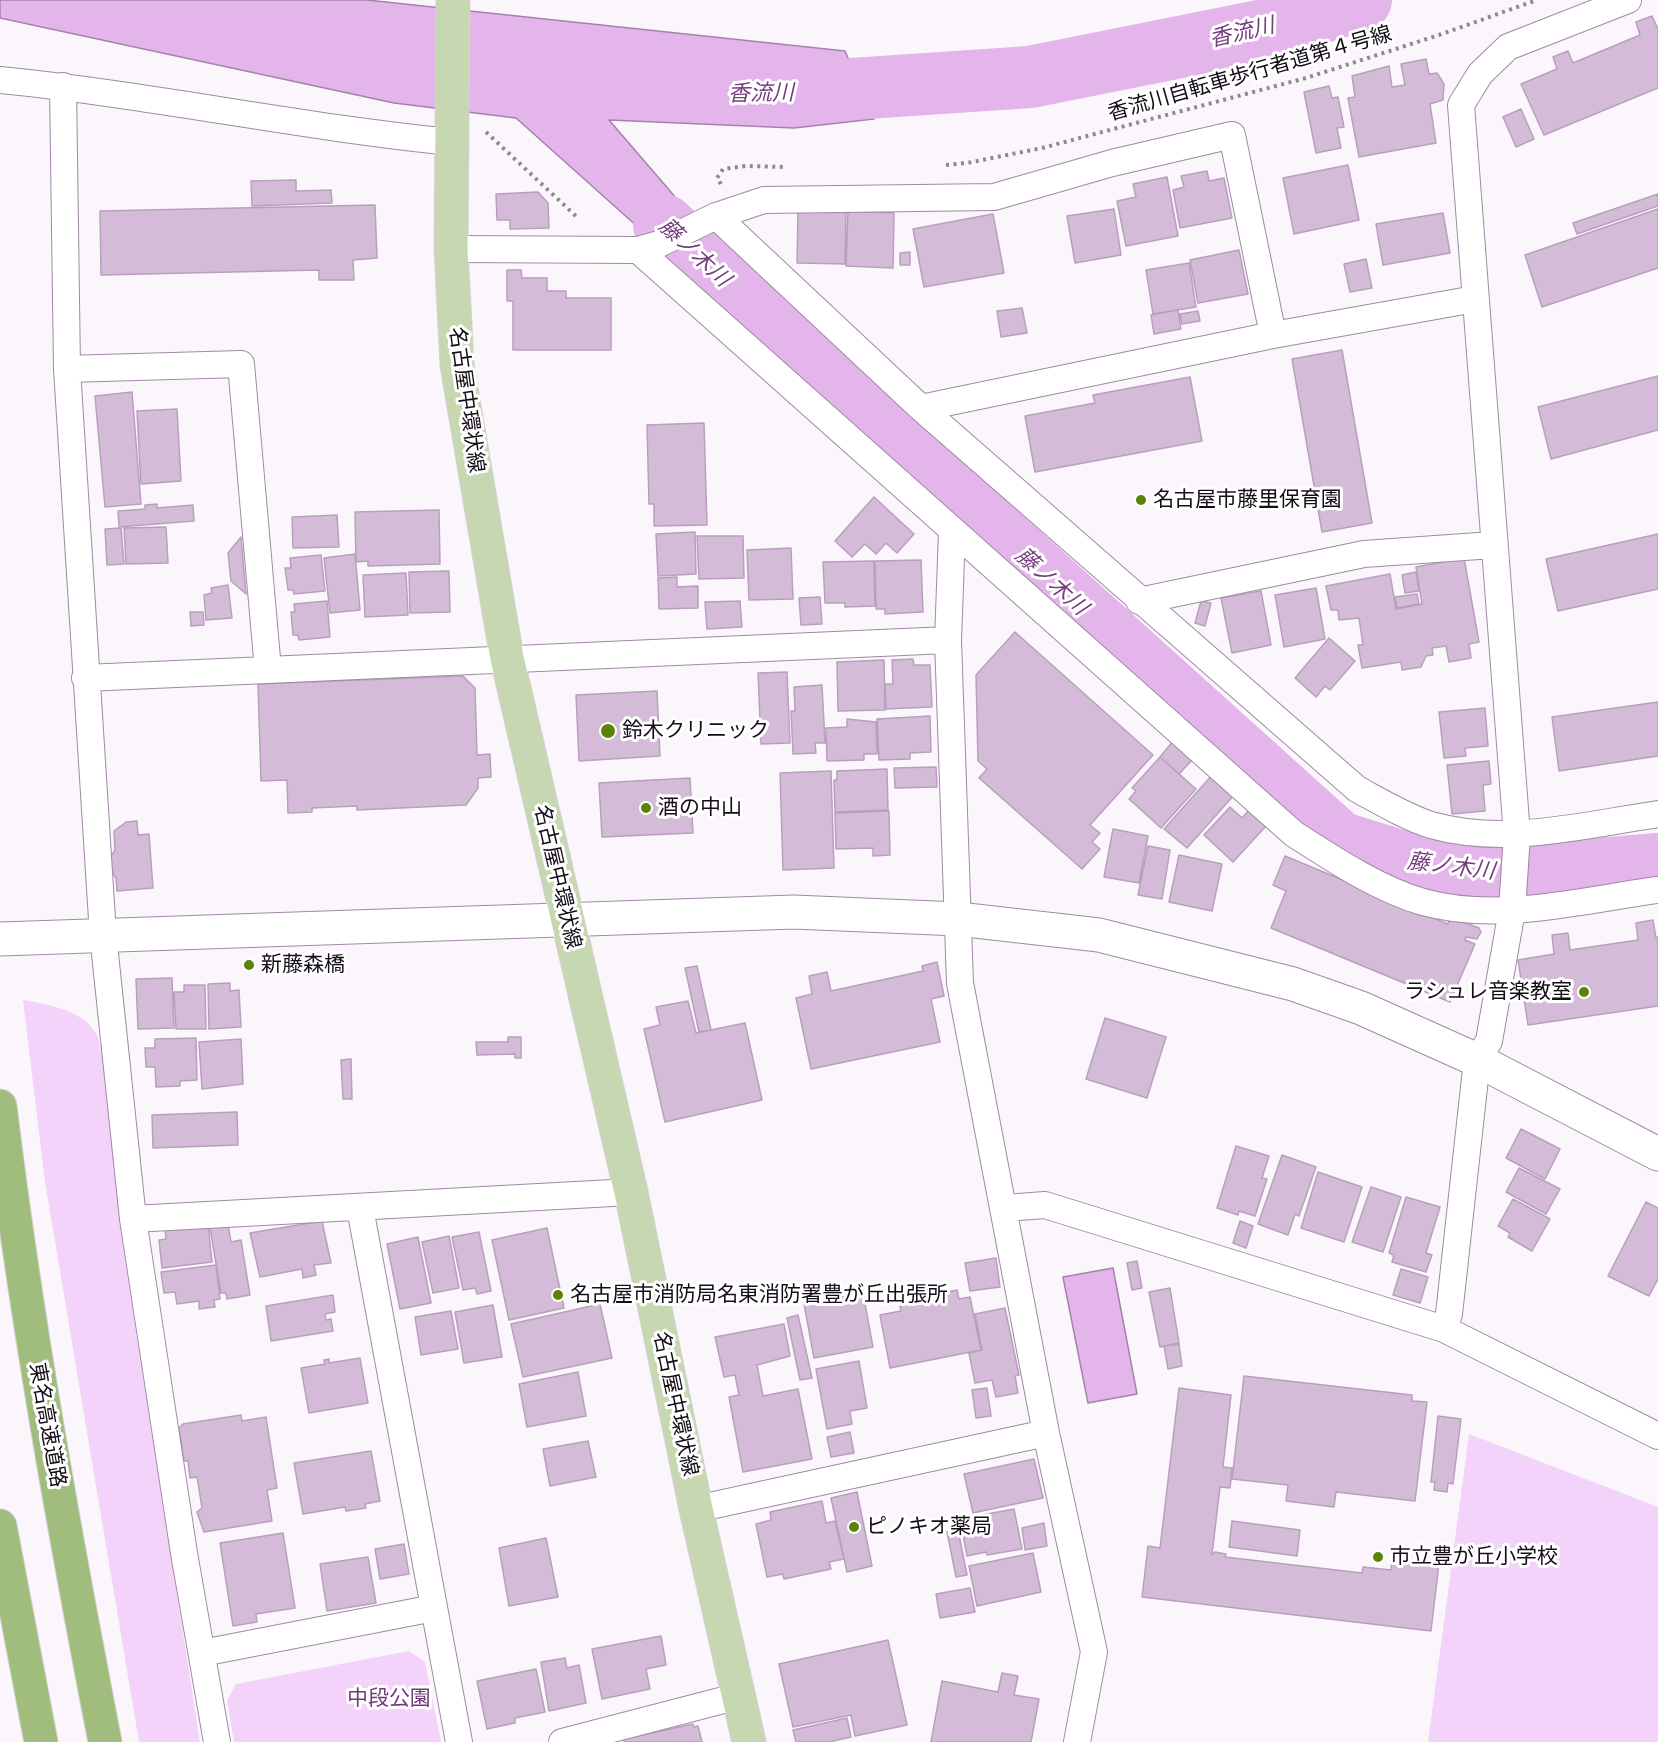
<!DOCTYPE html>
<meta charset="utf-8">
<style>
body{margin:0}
canvas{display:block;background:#fbf6fc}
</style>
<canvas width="1658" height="1742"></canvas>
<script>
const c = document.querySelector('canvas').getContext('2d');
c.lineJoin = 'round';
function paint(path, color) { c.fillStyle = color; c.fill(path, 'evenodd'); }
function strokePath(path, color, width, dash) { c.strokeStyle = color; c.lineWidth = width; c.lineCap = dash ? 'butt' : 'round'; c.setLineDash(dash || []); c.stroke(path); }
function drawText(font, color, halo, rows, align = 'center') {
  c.font = font + ' "Fira Sans","Noto Sans JP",sans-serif'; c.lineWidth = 6; c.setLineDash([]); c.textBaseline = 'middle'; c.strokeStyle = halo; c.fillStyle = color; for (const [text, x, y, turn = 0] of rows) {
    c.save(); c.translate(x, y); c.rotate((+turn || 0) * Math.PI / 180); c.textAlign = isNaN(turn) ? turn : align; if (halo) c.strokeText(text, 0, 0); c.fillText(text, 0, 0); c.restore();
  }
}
const green = new Path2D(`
 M23,1000C46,1004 83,1010 96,1033C100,1039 100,1049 102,1056L125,1261L200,1742H139L45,1182Z
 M1469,1434L1658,1507V1742H1428Z
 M409,1651L425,1662L441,1742H234L227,1701L236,1684Z`);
const water = new Path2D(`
 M0,0H367L845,51L874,119L794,128L609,120L738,270L715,296L516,118L394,103L0,18Z
 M1113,1268L1137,1394L1088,1403L1063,1277Z`);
const river = new Path2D(`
 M778,94L1030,77L1260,31L1361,0
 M664,225L874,423L1339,842L1423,868L1525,875L1658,864`);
const building = new Path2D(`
 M1652,16L1658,29V88L1544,135L1521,84L1557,69L1553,57L1568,51L1573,63L1640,35L1636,22Z
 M1426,59L1429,74L1437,73L1444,84L1443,100L1430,104L1436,143L1359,157L1348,98L1355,97L1352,76L1389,66L1392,87L1405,85L1401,64Z
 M1329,86L1332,98L1338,97L1344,127L1337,128L1341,148L1316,153L1304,92Z
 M1521,109L1534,139L1516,147L1503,117Z
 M1348,165L1359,220L1294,234L1283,178Z
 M1207,171L1209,181L1224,178L1232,218L1180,228L1173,190L1184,187L1181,176Z
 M1167,177L1178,236L1126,246L1117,201L1136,197L1133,184Z
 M296,180V191L331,190L332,203L252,206L251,181Z
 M538,192L548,203L549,228L510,229V220H497L496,194Z
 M1658,194V206L1577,234L1573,223Z
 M375,205L377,258L353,260L354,280H319V270L101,275L100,211Z
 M1114,209L1121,255L1075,263L1067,216Z
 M1658,209V268L1542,307L1525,255Z
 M798,211L846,212L845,264L797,263Z
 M848,211L894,213L893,268L846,266Z
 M1443,213L1450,253L1383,265L1376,224Z
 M993,214L1004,273L924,287L913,229Z
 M1239,250L1248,294L1198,303L1190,260Z
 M910,252V265H900V253Z
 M1366,259L1372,288L1350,292L1344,264Z
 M1189,263L1196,307L1153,314L1146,270Z
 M507,270H521L522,278H547V291H566V298H611V350H513V301H507Z
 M1022,308L1027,333L1001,337L997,311Z
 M1178,310L1181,329L1154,334L1151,315Z
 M1198,311L1200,321L1182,324L1180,314Z
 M1342,350L1372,523L1322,532L1292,359Z
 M1658,376V430L1551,459L1538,407Z
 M1190,377L1202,441L1035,472L1025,416L1095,403L1093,395Z
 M132,392L141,504L105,507L95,396Z
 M177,409L181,481L141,484L137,411Z
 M704,423L707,525L654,526V504H649L647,425Z
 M874,497L914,534L897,553L886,543L876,554L865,544L852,557L835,541Z
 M157,504V508L193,505L194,521L119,527L118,511L145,509V505Z
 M439,510L440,564L368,566V561L356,562L355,512Z
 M337,515L339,547L293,548L292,517Z
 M166,527L168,563L126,564L124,528Z
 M121,528L124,564L107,565L105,529Z
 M695,532L696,574L658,576L656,534Z
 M1658,534V589L1558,611L1546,559Z
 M697,536H743L744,578L699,579Z
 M241,537L246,594L231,581L228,553Z
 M791,548L793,599L749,600L747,550Z
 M355,554L360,610L330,613L324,558Z
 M321,555L325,591L294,594L293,590H288L285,568H291L290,558Z
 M1464,558L1479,642L1469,644L1471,658L1449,662L1446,646L1432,648L1433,655L1426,656L1421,667L1402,670L1401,662L1362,668L1358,645H1363L1359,618L1339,620L1338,610H1331L1326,586L1390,574L1396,609L1422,604L1416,567Z
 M921,560L923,612L885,614V609H876L875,561Z
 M874,561L875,606L845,607V603H825L823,562Z
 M449,571L450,612L410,613L409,572Z
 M1416,572L1419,591L1405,593L1402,575Z
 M406,573L408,615L365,617L363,575Z
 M677,577V587L698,586V608L659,609L658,578Z
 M228,585L232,618L206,620L204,595L212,593L211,588Z
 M1316,588L1325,639L1284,647L1275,595Z
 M1261,591L1271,645L1232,653L1221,598Z
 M1417,594L1419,604L1397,608L1395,597Z
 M820,597L822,624L801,625L799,598Z
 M327,601L330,637L299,640L298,635H293L291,612H295L294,604Z
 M740,601L742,627L707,629L705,602Z
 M1201,601L1211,603L1205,626L1195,623Z
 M190,612H203L204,625L191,626Z
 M1015,632L1153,755L1090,825L1100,833L1092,842L1100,849L1082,869L979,778L987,769L978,761L976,675Z
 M1329,638L1355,661L1330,690L1325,686L1316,697L1295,678Z
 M913,659L914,665H930L932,707L886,709L885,684H893L892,660Z
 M884,660L885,710L838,711L837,662Z
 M787,672L790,743L761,744L758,673Z
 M463,676L475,688L477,755L490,754L491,777L478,778V788L466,805L357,810V806L312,808V812L288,813L287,780L261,781L258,684Z
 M822,685L825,743H815L816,753L793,754L791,711H795L794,687Z
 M657,691L660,756L579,761L576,695Z
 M1658,702V756L1559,771L1552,717Z
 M1485,708L1488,746L1465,748L1466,756L1444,758L1439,712Z
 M930,716L931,752L910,753V759L879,760L877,719Z
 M847,719L876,722L877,754H864V760L827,761L826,728L847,727Z
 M1174,740L1194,758L1179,774L1160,757Z
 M1160,757L1196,789L1161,828L1129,799L1136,791L1132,788Z
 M1489,761L1491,784L1483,785L1485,811L1452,814L1447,765Z
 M936,767L937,787L895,788L894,768Z
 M887,769L888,810L835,812L834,780H837V771Z
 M831,771L834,868L783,870L780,773Z
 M1213,774L1235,794L1187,848L1164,829Z
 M690,778L693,833L602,837L599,783Z
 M1230,807L1242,818L1250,809L1267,825L1233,862L1204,835Z
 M889,811L890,855L873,856V848L836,849L835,813Z
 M137,821L138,835L149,834L153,888L117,891L116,878L110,870V858L115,850L114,831L126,822Z
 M1113,829L1148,836L1139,883L1104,877Z
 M1148,846L1170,850L1162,899L1138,895Z
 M1179,855L1222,864L1212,911L1169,902Z
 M1285,856L1448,924L1450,917L1479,928L1481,932L1477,939L1466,937L1465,940L1475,944L1450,1002L1271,928L1286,891L1273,885Z
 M1653,920L1656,938L1658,937V1006L1528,1025L1518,960L1554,954L1552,935L1568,933L1570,950L1638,940L1636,923Z
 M937,962L944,996L931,999L940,1042L811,1069L796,998L812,994L809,976L827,972L831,991L923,971L922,966Z
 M697,966L711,1030L699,1032L685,968Z
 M172,978L174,1028L138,1029L136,979Z
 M230,983V991L239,990L241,1027L209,1029L208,984Z
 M184,985H205L206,1029H176L174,992H184Z
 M688,1001L696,1033L745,1023L762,1100L665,1122L644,1029L660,1025L656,1007Z
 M1105,1018L1166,1037L1147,1098L1086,1079Z
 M508,1037H521V1058H515V1054L477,1055L476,1042H508Z
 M196,1038L197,1080L180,1081V1086L156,1087L155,1067H146L145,1048H155V1039Z
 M241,1039L243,1084L202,1089L199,1042Z
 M351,1059L352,1099H343L341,1060Z
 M237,1112L238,1145L153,1148L152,1115Z
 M1521,1129L1560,1149L1545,1179L1506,1158Z
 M1236,1146L1269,1156L1262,1178L1267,1179L1255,1216L1239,1211L1238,1215L1217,1208Z
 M1282,1155L1316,1167L1299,1216L1295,1214L1288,1235L1258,1224Z
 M1519,1168L1560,1189L1546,1214L1506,1192Z
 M1318,1172L1362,1187L1344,1242L1301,1228Z
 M1371,1187L1401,1197L1383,1252L1352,1242Z
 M1406,1197L1440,1207L1426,1253L1432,1255L1426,1272L1392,1262L1394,1255L1389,1253Z
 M1513,1199L1550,1219L1532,1251L1508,1237L1510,1233L1498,1226Z
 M1646,1202L1658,1208V1279L1649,1296L1608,1276Z
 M322,1221L331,1263L314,1265L316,1275L303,1278L302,1269L260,1277L250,1233Z
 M1240,1221L1253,1226L1246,1248L1233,1243Z
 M208,1224L212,1262L162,1268L159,1240L166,1239L165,1229Z
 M228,1225L231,1242L241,1240L250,1295L227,1299L226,1293H221L210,1228Z
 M547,1228L564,1308L509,1320L492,1240Z
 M479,1232L491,1291L477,1294L475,1288L463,1290L452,1237Z
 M449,1236L459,1288L433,1293L422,1242Z
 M418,1237L431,1303L400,1309L387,1244Z
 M996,1258L1000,1287L970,1291L965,1263Z
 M1137,1261L1142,1288L1132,1290L1127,1263Z
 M216,1265L220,1299L214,1300L215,1307L199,1309V1301L177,1304L175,1292L164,1293L161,1272Z
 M1401,1269L1428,1277L1420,1303L1393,1295Z
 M1170,1288L1179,1343L1160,1347L1149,1292Z
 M957,1290L959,1299L970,1297L981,1350L890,1368L880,1315L901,1311L900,1306L925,1301V1297Z
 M863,1293L873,1347L814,1358L804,1304Z
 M333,1295L335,1312L325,1314L326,1320L331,1319L333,1331L271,1341L266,1306Z
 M600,1304L612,1358L523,1377L511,1324Z
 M493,1305L502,1357L464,1363L455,1312Z
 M1005,1308L1019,1375L1015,1376L1018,1393L996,1397L992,1380L975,1383L969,1353L982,1350L975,1314Z
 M451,1311L458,1349L421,1355L415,1317Z
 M798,1315L812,1378L800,1380L787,1318Z
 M784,1324L790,1356L757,1365L763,1396L798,1389L812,1459L743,1472L729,1397L739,1395L735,1375L724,1377L715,1337Z
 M1179,1344L1182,1366L1168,1369L1164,1346Z
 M360,1358L368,1403L309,1413L301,1368L325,1364L324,1360L329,1359V1363Z
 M859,1361L867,1408L850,1411L852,1424L827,1429L816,1369Z
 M578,1372L586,1416L527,1427L519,1384Z
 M1244,1376L1412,1395V1401L1427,1402L1415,1501L1336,1492L1334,1507L1286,1501L1288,1485L1232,1479Z
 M987,1388L991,1416L976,1418L972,1390Z
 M1179,1388L1231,1395L1223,1467L1232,1468L1230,1488L1220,1487L1212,1555L1215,1552L1226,1554L1225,1557L1362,1573L1363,1567L1391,1570L1392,1557L1439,1563L1431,1631L1142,1597L1148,1546L1160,1548Z
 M241,1415L242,1421L266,1417L277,1488L267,1490L272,1521L204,1532L197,1512L202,1508L197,1477L190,1478L188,1461H184L179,1428L183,1424Z
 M1438,1416L1461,1419L1453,1484L1448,1483L1447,1492L1434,1490L1435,1482H1431Z
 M850,1432L854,1453L831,1457L827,1437Z
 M588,1441L596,1477L550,1486L543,1449Z
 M371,1451L380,1501L365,1504L366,1508L346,1511L345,1507L303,1514L294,1463Z
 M1034,1459L1043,1498L973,1513L964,1474Z
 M857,1492L872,1566L847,1572L831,1498Z
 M822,1501L826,1523L835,1521L844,1559L829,1562L831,1569L784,1579L783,1574L767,1577L756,1524L771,1520L770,1512Z
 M1014,1509L1022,1549L987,1555L986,1552L967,1556L960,1519Z
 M1232,1521L1300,1530L1297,1556L1229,1547Z
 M1044,1523L1047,1546L1025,1550L1022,1528Z
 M958,1530L967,1575L956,1577L947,1532Z
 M283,1533L295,1608L256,1614L257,1622L233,1626L220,1543Z
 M546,1538L558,1597L509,1606L499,1548Z
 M404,1544L409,1574L380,1579L375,1549Z
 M1033,1553L1041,1592L977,1606L969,1566Z
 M368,1557L376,1603L327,1611L320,1564Z
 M970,1588L975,1612L940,1618L936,1594Z
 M661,1636L666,1665L646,1669L650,1689L602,1699L592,1649Z
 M888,1640L907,1725L855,1736L851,1715L793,1727L779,1664Z
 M565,1658L567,1668L579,1665L586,1703L549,1711L541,1662Z
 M536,1669L545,1712L515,1718V1723L487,1729L477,1681Z
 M1002,1673L1018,1676L1014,1695L1039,1699L1031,1742H931L942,1681L998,1692Z
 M847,1718L851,1737L829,1742H796L793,1730Z
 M693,1724L694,1727L698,1726L702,1742H624V1739Z`);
const path = new Path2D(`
 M486,132L579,219
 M946,165L967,163L1042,148L1306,78L1439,35L1537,0
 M721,184L717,178L723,169L746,166L786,167`);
const street = new Path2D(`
 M0,80C151,95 300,127 451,142
 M63,86L67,369L103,935L133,1219L184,1553L217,1742
 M716,216L921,408L1357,789C1381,802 1406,817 1431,825C1505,846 1584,825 1658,814
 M451,249L638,250L659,244L716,216L764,200L994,197L1112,163L1232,135L1273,335
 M638,250L1294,834C1333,859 1378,889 1423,902C1499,923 1582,900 1658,890
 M67,369L241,364L268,670
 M921,408L1273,335L1475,299
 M952,531L948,640L960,983L1046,1433L1094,1652L1077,1742
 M1139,601L1364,554L1493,545
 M85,678L948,640
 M360,1208L459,1742
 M1005,1208L1045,1205L1444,1329L1658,1436
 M133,1219L631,1192
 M1444,1329L1449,1314L1477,1060L1489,1041L1512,910L1517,835L1461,105L1480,74L1508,47L1628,0
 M696,1509L1046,1433
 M202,1653L434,1608
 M562,1742L739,1696`);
const secondary = new Path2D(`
 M0,939L794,912L958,919L1099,935L1293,984L1361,1008L1477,1060L1658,1154`);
const primary = new Path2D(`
 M453,0L451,249L457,365L507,658L631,1192L696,1509L749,1742`);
const highway = new Path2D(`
 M0,1106C26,1319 64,1531 105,1742
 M0,1526L41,1742`);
const markers = [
 [1141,500,6,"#5b8307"],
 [608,731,8,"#5b8307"],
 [646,808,6,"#5b8307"],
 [249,965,6,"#5b8307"],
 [1584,992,6,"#5b8307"],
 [558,1295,6,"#5b8307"],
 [854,1527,6,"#5b8307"],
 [1378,1557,6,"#5b8307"]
];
const streetNames = [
 ["香流川自転車歩行者道第４号線",1250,74,-16],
 ["名古屋中環状線",466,400,82],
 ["名古屋中環状線",557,877,77],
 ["名古屋中環状線",675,1404,78],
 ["東名高速道路",47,1425,80]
];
const poiNames = [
 ["名古屋市藤里保育園",1153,500],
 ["鈴木クリニック",622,731],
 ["酒の中山",658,808],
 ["新藤森橋",261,965],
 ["ラシュレ音楽教室",1572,992,"right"],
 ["名古屋市消防局名東消防署豊が丘出張所",570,1295],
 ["ピノキオ薬局",866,1527],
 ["市立豊が丘小学校",1390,1557]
];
const parkNames = [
 ["中段公園",389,1699]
];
const waterNames = [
 ["香流川",1242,33,-13],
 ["香流川",761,94,-1],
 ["藤ノ木川",694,253,43],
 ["藤ノ木川",1051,582,42],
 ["藤ノ木川",1451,867,7]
];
paint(green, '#f3d3f9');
paint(water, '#e3b5eb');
strokePath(water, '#a582ab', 1.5);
strokePath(river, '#e3b5eb', 62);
paint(building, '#d4bbd8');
strokePath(building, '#b8a0bc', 1.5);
strokePath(street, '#a089a4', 28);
strokePath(secondary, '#a089a4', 35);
strokePath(primary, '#d5d3d5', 35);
strokePath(highway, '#d5d3d5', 35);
strokePath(path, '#8f8890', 4, [3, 4.5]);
strokePath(street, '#fff', 26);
strokePath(secondary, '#fff', 33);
strokePath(primary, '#c6d7b1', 33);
strokePath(highway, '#a0bd7d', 33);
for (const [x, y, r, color] of markers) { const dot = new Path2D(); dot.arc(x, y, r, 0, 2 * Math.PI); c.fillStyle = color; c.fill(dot); strokePath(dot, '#fff', 2); }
drawText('21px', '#140c16', '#fff', streetNames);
drawText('21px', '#140c16', '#fff', poiNames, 'left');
drawText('21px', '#71397b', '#fff', parkNames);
drawText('italic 22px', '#743d7e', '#fff', waterNames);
</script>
